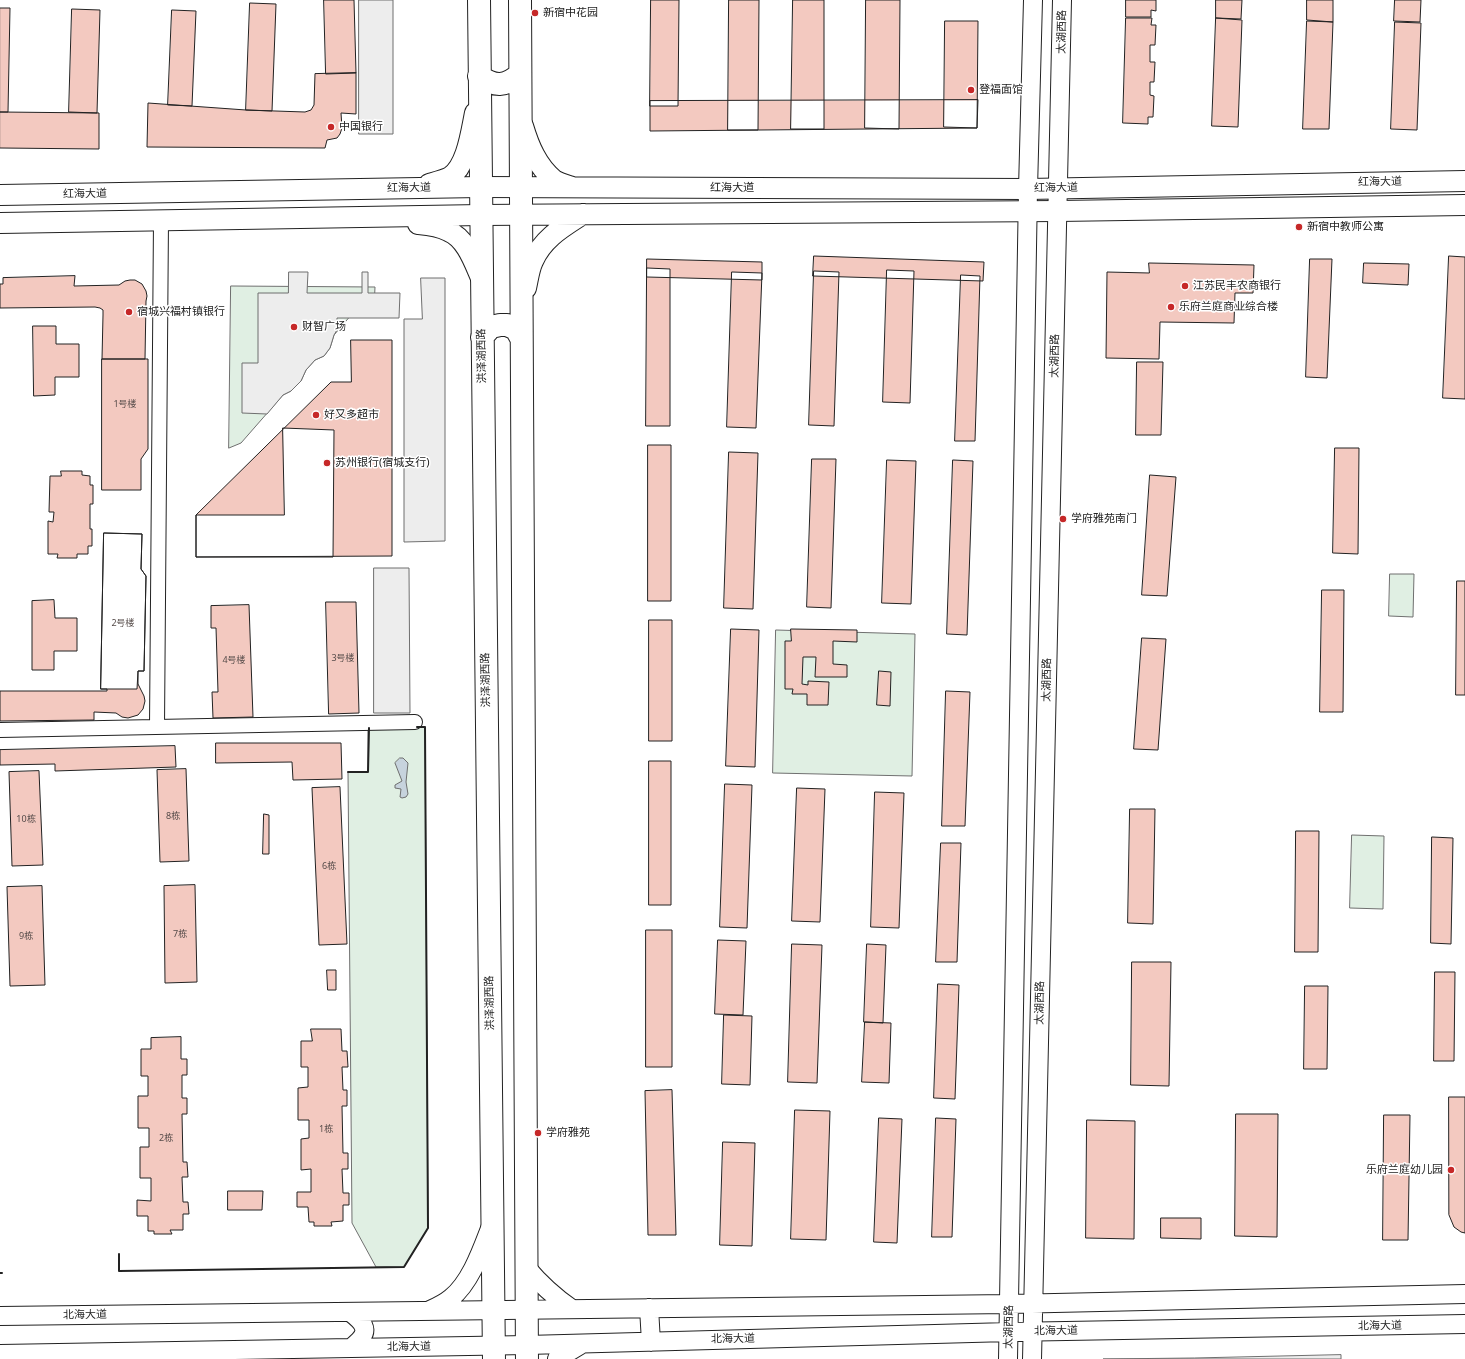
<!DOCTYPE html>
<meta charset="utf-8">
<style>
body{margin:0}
canvas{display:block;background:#fff}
</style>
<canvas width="1465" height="1359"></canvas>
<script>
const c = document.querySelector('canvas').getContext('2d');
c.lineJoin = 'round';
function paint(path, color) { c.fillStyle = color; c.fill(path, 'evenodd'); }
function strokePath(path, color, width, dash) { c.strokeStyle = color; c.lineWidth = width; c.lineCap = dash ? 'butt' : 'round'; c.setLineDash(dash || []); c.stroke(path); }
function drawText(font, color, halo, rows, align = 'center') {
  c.font = font + ' "Noto Sans","Noto Sans SC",sans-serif'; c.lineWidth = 3; c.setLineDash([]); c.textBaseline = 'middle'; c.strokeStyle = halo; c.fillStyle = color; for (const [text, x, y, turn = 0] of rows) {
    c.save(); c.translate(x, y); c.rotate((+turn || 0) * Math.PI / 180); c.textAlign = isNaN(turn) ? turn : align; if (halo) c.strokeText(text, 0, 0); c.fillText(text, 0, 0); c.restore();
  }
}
const green = new Path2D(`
 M231,286L375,287L374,309L352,314L334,335L330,348L324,356L315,360L306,370L301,381L291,391L283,395L241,443L229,448Z
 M1390,574H1414L1413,617L1389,616Z
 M776,630L915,634L912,776L773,773Z
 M425,727L428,1228L404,1267H376L352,1223L348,772H368V728Z
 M1352,835L1384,836L1383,909L1350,908Z`);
const parking = new Path2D(`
 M359,0H393V134H359Z
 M289,272H308L307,293H362V272H368V293H400L399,318H337V330L334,335L330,348L324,356L315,360L306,370L301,381L291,391L283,395L267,414L242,413V363H258V293H288Z
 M421,278H445V541L404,542V319H422Z
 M374,568H409L410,713H374Z
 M1341,1355V1359H1103L1194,1358Z`);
const water = new Path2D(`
 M400,758H403L408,763L406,782L408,794L406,797L402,798L400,797L401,789L395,788V785L402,781L395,763Z`);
const building = new Path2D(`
 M324,0H354L356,73L326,74Z
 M651,0H679L678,106H650Z
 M729,0H759L758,130H728Z
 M793,0H824V129H791Z
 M866,0H900L899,129L865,128Z
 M1126,0H1156V11L1151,10V17H1126Z
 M1216,0H1242L1241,19L1216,18Z
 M1307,0H1333V22L1307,20Z
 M1395,0H1421L1420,22L1394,21Z
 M250,3L276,4L272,111L246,110Z
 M0,8H10L8,112H0Z
 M72,9L100,10L97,113L69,112Z
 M172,10L196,11L192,106L168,105Z
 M1126,18H1152L1151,25H1156L1155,45H1150V62H1155L1154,82H1150V95L1154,96L1153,117H1148V124L1123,123Z
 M1216,18L1242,20L1238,127L1212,126Z
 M945,21H978L977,128L944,127Z
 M1307,21L1333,22L1329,129H1303Z
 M1395,22L1421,23L1417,130L1391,129Z
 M356,73V114L341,113L342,128L340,134L337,138L327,140L325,148L147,147L148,103L246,110L305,112L311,110L314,105L315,74Z
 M978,100L977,128L650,131V101Z
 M0,112L99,113V149L0,148Z
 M814,256L984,262L983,281L813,276Z
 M1449,256L1465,257V399L1443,398Z
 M647,259L762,262V280L647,277Z
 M1310,259H1332L1327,378L1306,377Z
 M1149,263L1254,265L1253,293H1235L1234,323L1160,322L1159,359L1106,358L1107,272L1149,273Z
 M1364,263L1409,264L1408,285L1363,283Z
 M647,268L670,269V426H646Z
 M887,270L914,271L910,403L883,402Z
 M814,271L839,272L834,426L809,425Z
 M732,272L762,273L756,428L727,427Z
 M961,275L980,276L975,441H955Z
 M75,276L74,286L119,285L125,281L130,280H135L142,284L146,291L147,296L146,301L145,359H102L103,315V310L100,308L95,307L0,308V284H3V278Z
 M33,326H56V344H79V377H55V395L34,396Z
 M351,340H392V556L196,557V515L331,382H351Z
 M102,359H148V449L141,459V490H102Z
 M1137,362H1163L1161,435H1136Z
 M283,428L334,430L333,557H196V515H284Z
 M648,445H671V601H648Z
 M1335,448H1359L1358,554L1333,553Z
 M729,452L758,453L753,609L724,608Z
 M812,459H836L831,608L807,607Z
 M887,460L916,461L911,604L882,603Z
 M953,460L973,461L967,635L947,634Z
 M61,471H82V475L90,476V485H93V504H90V529H92V546H88V554H77V558H57L58,554H48V521L53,522L54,512H49L50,476H61Z
 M1150,475L1176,477L1167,596L1142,595Z
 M104,533L142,534L141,569L146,576L144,671H138V684L144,696L145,701L143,709L138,715L128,718L122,717L116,713L94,712V720L0,721V691H107V689H101Z
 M104,533L142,534L141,569L146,576L144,671H138L137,689H101Z
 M1457,581H1465V695H1456Z
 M1322,590H1344L1343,712H1320Z
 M54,600L55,618H77V651H54V670H32V601Z
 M326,602H356L359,713L329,714Z
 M249,605L253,717L213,718L212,692H218L216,628H211V606Z
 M649,620H672V741H649Z
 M731,629L759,630L755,767L726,766Z
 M791,629L857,630V642L833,641V664L847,665V677H815L816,657H803L802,684L808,685V681L829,682L828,705H807V694H792L793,689H785V641H791Z
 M1142,638L1166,639L1158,750L1134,749Z
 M879,671L891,672L890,706L877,705Z
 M946,691L970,692L965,826H942Z
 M216,743H341L342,779L293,780L292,762L216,763Z
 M175,746L176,767L55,771V764L0,765V750Z
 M649,761H671V905H649Z
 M186,769L189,861L160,862L157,770Z
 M39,771L43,865L12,866L9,772Z
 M725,784L752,785L747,928L720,927Z
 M340,787L347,944L319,945L312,788Z
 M797,788L825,789L820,922L792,921Z
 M875,792L904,793L899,928L871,927Z
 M1130,809H1155L1153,924L1128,923Z
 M264,814L269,815V854H263Z
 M1296,831H1319L1318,952H1295Z
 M1432,837L1453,838L1451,944L1431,943Z
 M941,843H961L957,962H936Z
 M195,885L197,982L165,983L164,886Z
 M42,886L45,985L10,986L7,887Z
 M646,930H672V1067H646Z
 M718,940L746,941L743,1015L715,1014Z
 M792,944L822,945L817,1083L788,1082Z
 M867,944L886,945L883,1023L864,1022Z
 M1132,962H1171L1169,1086L1131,1085Z
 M327,970H336V990H328Z
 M1435,972H1455L1454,1061H1434Z
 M938,984L959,985L955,1099L934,1098Z
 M1305,986H1328L1327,1069H1304Z
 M724,1015L752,1016L750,1085L722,1084Z
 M865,1022L891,1023L889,1083L862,1082Z
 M311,1029H341L342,1051H347L348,1067H342L343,1090H347V1106H342L343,1153H348V1169H342L343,1193H349V1205H343V1221L331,1222L332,1226H314V1222H309L308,1207H297V1192H311V1169L301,1170V1139L309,1138V1120H298V1088L308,1087V1067H301V1041H312Z
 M181,1037V1059H187V1075H182V1098H187V1114H182L183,1162H187L188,1177H182L183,1202H188L189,1214H183V1230H170L172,1234H154V1231H148V1216H137V1200L151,1201V1178H140V1147H149V1128H138V1096H148V1076H141V1049H151V1038Z
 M672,1090L676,1235H648L645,1091Z
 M1449,1097H1465V1233L1461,1232L1454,1227L1449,1215Z
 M795,1110L830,1111L826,1240L791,1239Z
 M1236,1114H1278L1277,1237L1235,1236Z
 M1384,1115H1410L1408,1240H1383Z
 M879,1118L902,1119L897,1243L874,1242Z
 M936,1118L956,1119L952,1237H932Z
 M1087,1120L1135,1121L1134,1239L1086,1238Z
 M723,1142L755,1143L752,1246L720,1245Z
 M228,1191H263L262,1210H228Z
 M1161,1218H1201V1239L1161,1238Z`);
const minor = new Path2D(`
 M157,726L161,220
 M0,730L415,722`);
const tertiary = new Path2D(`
 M526,1267C541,1285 553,1296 572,1309
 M649,1308L651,1342
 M430,1310C437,1307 445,1303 451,1298C471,1282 482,1249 491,1226
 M350,1312C368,1326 370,1333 351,1348
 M0,1316L1009,1304L1465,1294
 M0,1354L527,1345L1009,1332L1465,1324
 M557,1359L582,1344
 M1008,1359L1028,189L1033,0
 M1032,1359L1062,0`);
const secondary = new Path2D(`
 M523,126C529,146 537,166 554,180C559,183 566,185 572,187
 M429,184C436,182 444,180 450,177C467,166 471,132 475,113
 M0,195L480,187L1028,189L1465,181
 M0,223L481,215L1058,211L1465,205
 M418,224C428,225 439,226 448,231C466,238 474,262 481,278
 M526,288C528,280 529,269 533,261C543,238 563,227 583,214`);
const primary = new Path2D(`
 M479,0L494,1359
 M520,0L527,1359
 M479,76C495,87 505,87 520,74
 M482,337L491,327L500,325H507L516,329L521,338`);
const wall = new Path2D(`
 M348,772H368L369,728
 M119,1254V1271L404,1267L428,1228L425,727H417
 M0,1273H2`);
const markers = [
 [535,13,4,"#c62828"],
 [971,90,4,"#c62828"],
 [331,127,4,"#c62828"],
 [1299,227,4,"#c62828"],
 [1185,286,4,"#c62828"],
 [1171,307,4,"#c62828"],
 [129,312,4,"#c62828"],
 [294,327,4,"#c62828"],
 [316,415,4,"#c62828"],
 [327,463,4,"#c62828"],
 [1063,519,4,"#c62828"],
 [538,1133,4,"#c62828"],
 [1451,1170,4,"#c62828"]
];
const numberNames = [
 ["1号楼",125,404],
 ["2号楼",123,623],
 ["3号楼",343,658],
 ["4号楼",234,660],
 ["8栋",173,816],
 ["10栋",26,819],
 ["6栋",329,866],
 ["7栋",180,934],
 ["9栋",26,936],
 ["1栋",326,1129],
 ["2栋",166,1138]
];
const poiNames = [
 ["新宿中花园",543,13],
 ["登福面馆",979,90],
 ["中国银行",339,127],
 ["新宿中教师公寓",1307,227],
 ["江苏民丰农商银行",1193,286],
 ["乐府兰庭商业综合楼",1179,307],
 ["宿城兴福村镇银行",137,312],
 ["财智广场",302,327],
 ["好又多超市",324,415],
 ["苏州银行(宿城支行)",335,463],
 ["学府雅苑南门",1071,519],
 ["学府雅苑",546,1133],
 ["乐府兰庭幼儿园",1443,1170,"right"]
];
const streetNames = [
 ["太湖西路",1062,32,-89],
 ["红海大道",1380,182,-1],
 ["红海大道",409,188,-1],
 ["红海大道",732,188],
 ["红海大道",1056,188,-1],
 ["红海大道",85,194,-1],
 ["洪泽湖西路",482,356,-91],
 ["太湖西路",1055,356,-89],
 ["洪泽湖西路",486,680,-91],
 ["太湖西路",1047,680,-89],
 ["洪泽湖西路",490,1003,-91],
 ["太湖西路",1040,1003,-89],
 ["北海大道",85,1315,-1],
 ["北海大道",1380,1326,-1],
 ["太湖西路",1009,1327,-89],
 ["北海大道",1056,1331,-1],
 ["北海大道",733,1339,-1],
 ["北海大道",409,1347,-1]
];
paint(green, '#e0efe3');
strokePath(green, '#6f6f6f', 1);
paint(parking, '#ededed');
strokePath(parking, '#6f6f6f', 1);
paint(water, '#c7d3dd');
strokePath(water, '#6f6f6f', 1);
paint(building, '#f3c9c0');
strokePath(building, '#222', 1);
strokePath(minor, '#222', 16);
strokePath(tertiary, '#222', 20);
strokePath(secondary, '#222', 22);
strokePath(primary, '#222', 24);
strokePath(minor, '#fff', 14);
strokePath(tertiary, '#fff', 18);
strokePath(secondary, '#fff', 20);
strokePath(primary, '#fff', 22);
strokePath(wall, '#222', 2);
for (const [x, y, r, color] of markers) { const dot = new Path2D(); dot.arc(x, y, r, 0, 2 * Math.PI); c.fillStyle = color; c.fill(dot); strokePath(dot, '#fff', 1.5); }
drawText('9px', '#564c4a', null, numberNames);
drawText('11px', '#222', '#fff', poiNames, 'left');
drawText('11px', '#222', '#fff', streetNames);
</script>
